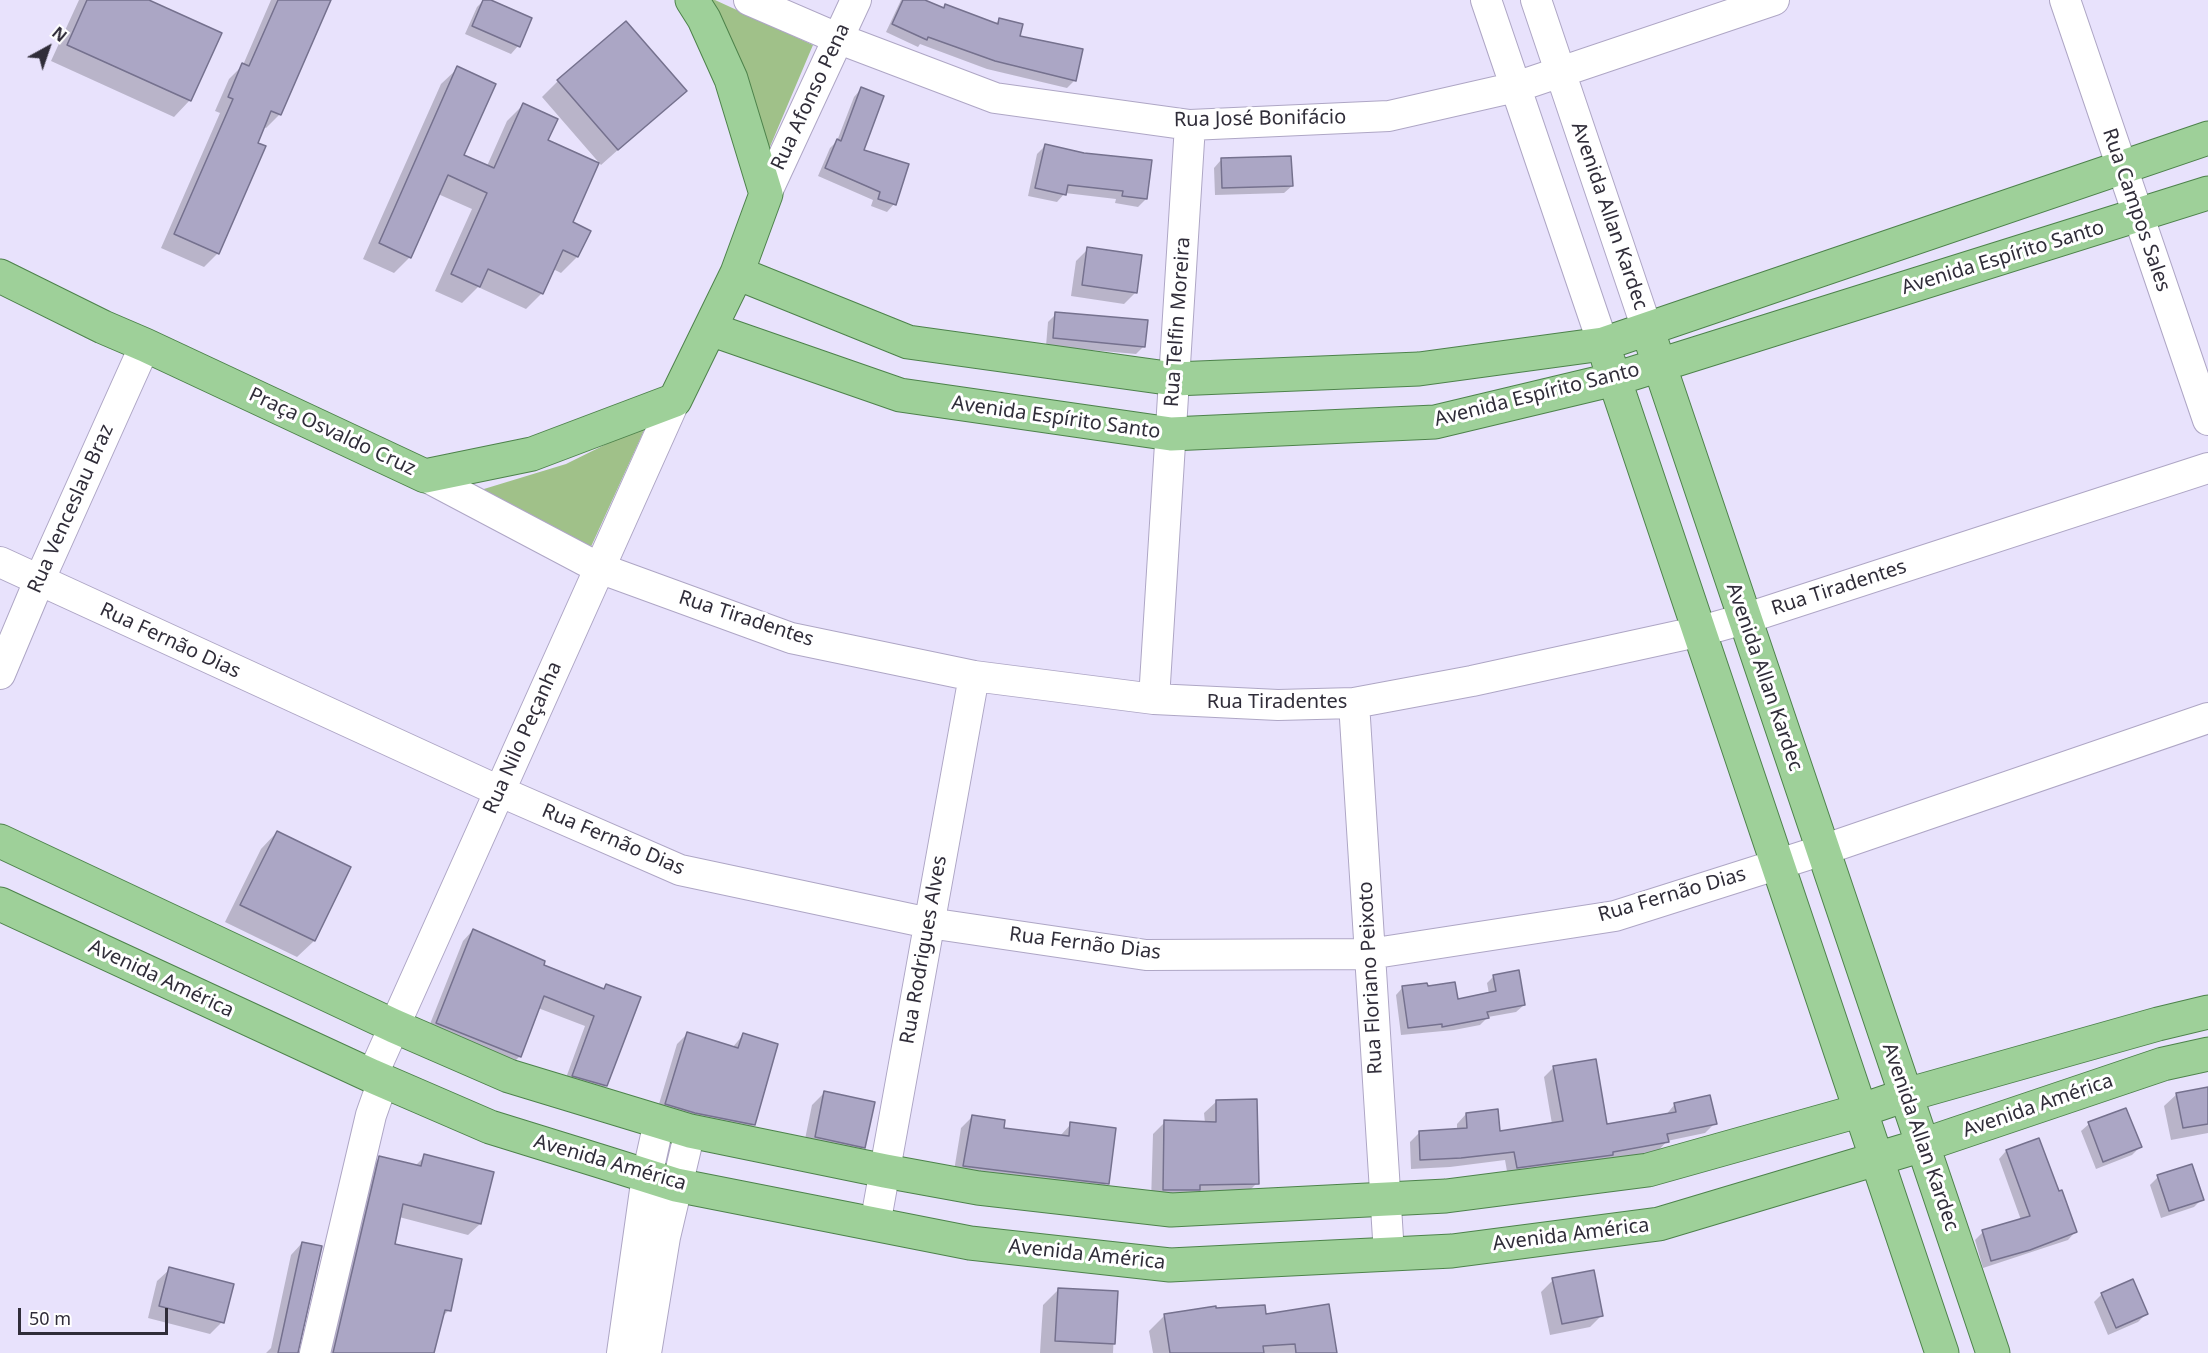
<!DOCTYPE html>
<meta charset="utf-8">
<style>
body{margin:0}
#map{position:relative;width:2208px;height:1353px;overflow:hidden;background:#e8e2fc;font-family:"Noto Sans",sans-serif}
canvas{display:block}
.north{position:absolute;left:18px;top:18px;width:60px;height:60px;-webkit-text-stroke:4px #fff;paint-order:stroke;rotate:40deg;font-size:16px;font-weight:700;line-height:24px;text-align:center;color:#302d39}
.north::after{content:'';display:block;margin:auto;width:21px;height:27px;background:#302d39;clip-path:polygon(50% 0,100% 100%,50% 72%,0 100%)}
.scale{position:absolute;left:18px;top:1308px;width:150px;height:27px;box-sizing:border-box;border:3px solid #302d39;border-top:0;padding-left:8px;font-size:18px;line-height:21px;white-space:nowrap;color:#302d39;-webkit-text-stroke:4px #fff;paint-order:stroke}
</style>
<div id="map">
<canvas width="2208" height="1353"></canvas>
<div class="north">N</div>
<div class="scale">50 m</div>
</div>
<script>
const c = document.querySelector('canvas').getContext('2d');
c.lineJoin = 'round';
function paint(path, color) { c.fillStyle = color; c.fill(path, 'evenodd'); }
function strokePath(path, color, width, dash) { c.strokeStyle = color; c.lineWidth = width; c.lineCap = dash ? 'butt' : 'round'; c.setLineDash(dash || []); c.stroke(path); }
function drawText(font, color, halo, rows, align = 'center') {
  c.font = font + ' "Noto Sans",sans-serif'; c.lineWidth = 6; c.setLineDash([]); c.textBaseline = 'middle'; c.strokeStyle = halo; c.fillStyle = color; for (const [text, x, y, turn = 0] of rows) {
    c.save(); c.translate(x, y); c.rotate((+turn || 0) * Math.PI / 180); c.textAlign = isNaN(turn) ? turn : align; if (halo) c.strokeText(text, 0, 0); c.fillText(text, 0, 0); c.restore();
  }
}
const green = new Path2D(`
 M707,0H715L813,45L769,149Z
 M647,424L589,551L474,492L566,464Z`);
const shadow = new Path2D(`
 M79,0H145L190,100L174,117L51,61Z
 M271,0H329L280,114L266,128L263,127L218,253L204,267L161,248L220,113L215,111L229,79L243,65Z
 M484,0H487L518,46L511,54L465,34L477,7Z
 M901,0H922L942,9L946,6L995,24L1000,19L1018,38L1075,80L1067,88L987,69L920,44L918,47L886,32Z
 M458,68L462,155L487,166L507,121L523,105L546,141L571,223L589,231L577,257L561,273L553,269L542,293L526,309L478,287L462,303L435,291L472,209L438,194L410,257L394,273L363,259L441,84Z
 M558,81L684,91L601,165L542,97Z
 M861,89L862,151L894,204L887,212L871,206L873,200L818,176L830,148L837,141L854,97Z
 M1045,146L1146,199L1138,207L1115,203L1116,199L1065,193L1057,202L1028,196L1037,154Z
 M1221,160L1292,186L1284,193L1215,195L1214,168Z
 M1088,249L1136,292L1124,304L1071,296L1076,261Z
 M1056,314L1144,346L1136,354L1046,346L1048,322Z
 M277,832L349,868L314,941L297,957L225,922L261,849Z
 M473,930L542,966L602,990L606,986V1086L595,1096L563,1086L585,1026L538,1008L520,1056L509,1067L426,1034L463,941Z
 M1494,976L1524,1005L1516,1012L1488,1017L1480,1025L1454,1030L1401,1035L1396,995L1403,987L1426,988L1457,1001L1489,994L1487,983Z
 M687,1034L732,1048L743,1035L754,1124L743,1135L656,1114L677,1044Z
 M1553,1068L1606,1126L1665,1116L1675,1104L1715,1123L1705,1133L1667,1141L1658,1151L1508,1177L1505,1160L1450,1167L1411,1169L1410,1142L1420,1132L1457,1130V1124L1466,1114L1499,1133L1552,1124L1544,1077Z
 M2208,1088V1133L2171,1140L2164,1106L2177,1094Z
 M824,1093L864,1147L852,1159L803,1149L812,1105Z
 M1217,1101L1257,1183L1245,1195L1151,1202L1153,1134L1165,1122L1205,1123L1204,1113Z
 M972,1117L1002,1130L1060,1136L1071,1124L1107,1183L1096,1194L953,1177L961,1128Z
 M2089,1124L2140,1147L2132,1155L2096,1169L2081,1131Z
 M2006,1151L2075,1232L2068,1240L1983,1268L1975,1240L1983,1232L2021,1220L1999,1159Z
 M425,1156L480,1224L468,1235L399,1217L393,1245L449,1310L442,1317L432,1353H325L368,1169L380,1158L415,1166Z
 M2158,1177L2202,1199L2194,1207L2161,1218L2150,1185Z
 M302,1243L297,1353H266L271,1348L291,1255Z
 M170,1269L222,1322L210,1334L148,1318L157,1281Z
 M1553,1280L1602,1315L1590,1327L1550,1335L1541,1292Z
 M1058,1290L1116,1293L1113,1353H1040L1043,1305Z
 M2102,1294L2146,1314L2138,1322L2108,1335L2094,1302Z
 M1215,1308V1310L1264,1316L1336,1353H1153L1149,1331L1164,1316Z`);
const building = new Path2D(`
 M87,0H149L222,33L191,101L67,45Z
 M278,0H331L281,115L271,111L258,143L266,146L219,254L174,234L233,99L228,97L242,63L249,66Z
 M483,0H491L532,18L520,47L472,26Z
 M903,0H925L944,8L945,4L998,24L999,18L1023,24L1020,36L1083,49L1076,81L995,61L928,37L927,40L892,24Z
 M626,21L687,91L618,150L557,80Z
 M457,66L496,84L464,155L494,168L523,103L558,119L548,140L599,163L573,222L591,231L578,257L563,250L543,294L488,269L480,287L451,274L487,193L448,175L411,258L379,243Z
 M861,87L884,96L864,150L909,164L896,205L878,199L880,192L825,168L837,139L841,141Z
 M1045,144L1084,153L1152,160L1147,199L1122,196L1123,191L1068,185L1066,195L1035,188Z
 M1291,156L1293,186L1222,188L1221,158Z
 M1087,247L1142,255L1137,293L1082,285Z
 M1055,312L1148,320L1145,347L1053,338Z
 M277,831L351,867L315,941L240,905Z
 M473,929L545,961L544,965L604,989L606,984L641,997L607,1086L572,1076L594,1016L544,996L521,1057L436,1023Z
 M1519,970L1525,1005L1487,1012L1489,1018L1463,1023L1442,1027V1024L1408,1028L1402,986L1427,983L1428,986L1455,982L1458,999L1496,991L1493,975Z
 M687,1032L738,1048L743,1033L778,1044L755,1125L695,1113L665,1104Z
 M1596,1059L1607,1124L1676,1112L1674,1103L1710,1095L1717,1124L1667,1134L1669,1142L1613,1152V1155L1517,1168L1514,1152L1461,1158L1420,1160L1419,1131L1467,1128L1466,1113L1498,1109L1500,1131L1563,1121L1553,1066Z
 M2208,1087V1124L2183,1128L2176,1093Z
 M824,1091L875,1102L865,1148L815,1137Z
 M1257,1099L1259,1184L1200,1185V1190H1163L1164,1120L1216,1122V1100Z
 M2126,1108L2142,1147L2103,1162L2088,1122Z
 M972,1115L1005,1120L1004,1128L1069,1136L1070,1122L1116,1128L1109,1184L963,1166Z
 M2039,1138L2059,1191L2062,1190L2077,1232L2030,1250L1991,1261L1982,1230L2030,1216L2006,1150Z
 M424,1154L494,1172L481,1224L403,1204L395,1244L462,1259L451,1311L445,1310L434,1353H333L379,1156L421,1166Z
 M2192,1164L2204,1200L2169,1211L2157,1175Z
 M302,1242L322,1246L298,1353H278Z
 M169,1267L234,1284L224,1323L159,1306Z
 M1594,1270L1603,1316L1562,1324L1552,1278Z
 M2133,1279L2148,1314L2116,1328L2101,1293Z
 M1058,1288L1118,1291L1115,1344L1055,1341Z
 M1329,1304L1337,1353H1296L1295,1344L1263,1346L1264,1353H1170L1164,1314L1216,1306V1308L1265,1305L1266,1314Z`);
const minor = new Path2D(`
 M749,0L837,38L995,98L1190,125L1389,116L1516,87L1774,0
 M1486,0L1603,344
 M1536,0L1647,329
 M2065,0L2208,420
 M766,194L856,0
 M425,476L599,568L791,638L974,676L1154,699L1278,705L1354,703L1472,681L1701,631L1744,619L2208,468
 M0,562L499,791L680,870L929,923L1146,955L1369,954L1615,916L1823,850L2208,718
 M0,674L39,581L145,345
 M1154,699L1190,125
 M1354,703L1389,1254
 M372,1076L675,400
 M875,1225L974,676
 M315,1353L371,1115L383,1081
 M622,1353L647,1176L659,1122
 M646,1353L665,1237L690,1131`);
const major = new Path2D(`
 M737,273L908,342L1174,379L1419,369L1603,344L2208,138
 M0,276L103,327L145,345L425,476L532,454L675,400L737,273L766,194L731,79L704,19L692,0
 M710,329L900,395L1171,434L1435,422L1615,379L2208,193
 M1652,343L1993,1353
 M1608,360L1942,1353
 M0,841L394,1026L509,1076L690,1131L885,1171L978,1188L1171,1210L1446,1196L1648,1170L1862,1110L1906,1095L2158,1024L2208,1012
 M0,904L372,1076L490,1127L603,1162L676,1185L970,1243L1170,1265L1452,1251L1659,1224L1923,1145L2163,1064L2208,1054`);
const streetNames = [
 ["Rua Afonso Pena",811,97,-65],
 ["Rua José Bonifácio",1260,119,-1],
 ["Rua Campos Sales",2136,210,71],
 ["Avenida Allan Kardec",1609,216,71],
 ["Avenida Espírito Santo",2003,258,-17],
 ["Rua Telfin Moreira",1178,322,-86],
 ["Avenida Espírito Santo",1537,395,-14],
 ["Avenida Espírito Santo",1056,418,8],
 ["Praça Osvaldo Cruz",332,432,25],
 ["Rua Venceslau Braz",71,509,-66],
 ["Rua Tiradentes",1839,588,-18],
 ["Rua Tiradentes",746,619,18],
 ["Rua Fernão Dias",170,641,25],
 ["Avenida Allan Kardec",1764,677,71],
 ["Rua Tiradentes",1277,702],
 ["Rua Nilo Peçanha",523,738,-66],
 ["Rua Fernão Dias",613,840,23],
 ["Rua Fernão Dias",1672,895,-16],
 ["Rua Fernão Dias",1085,944,7],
 ["Rua Rodrigues Alves",924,950,-80],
 ["Rua Floriano Peixoto",1371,978,-93],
 ["Avenida América",161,979,25],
 ["Avenida América",2038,1106,-19],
 ["Avenida Allan Kardec",1920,1137,71],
 ["Avenida América",610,1163,16],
 ["Avenida América",1571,1235,-7],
 ["Avenida América",1087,1255,6]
];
paint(green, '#a0c189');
paint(shadow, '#0003');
paint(building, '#aba6c5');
strokePath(building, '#75718e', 1.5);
strokePath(minor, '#aea6c5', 32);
strokePath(major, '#4d824b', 35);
strokePath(minor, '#fff', 30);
strokePath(major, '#9ed099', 33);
drawText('20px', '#302d39', '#fff', streetNames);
</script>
